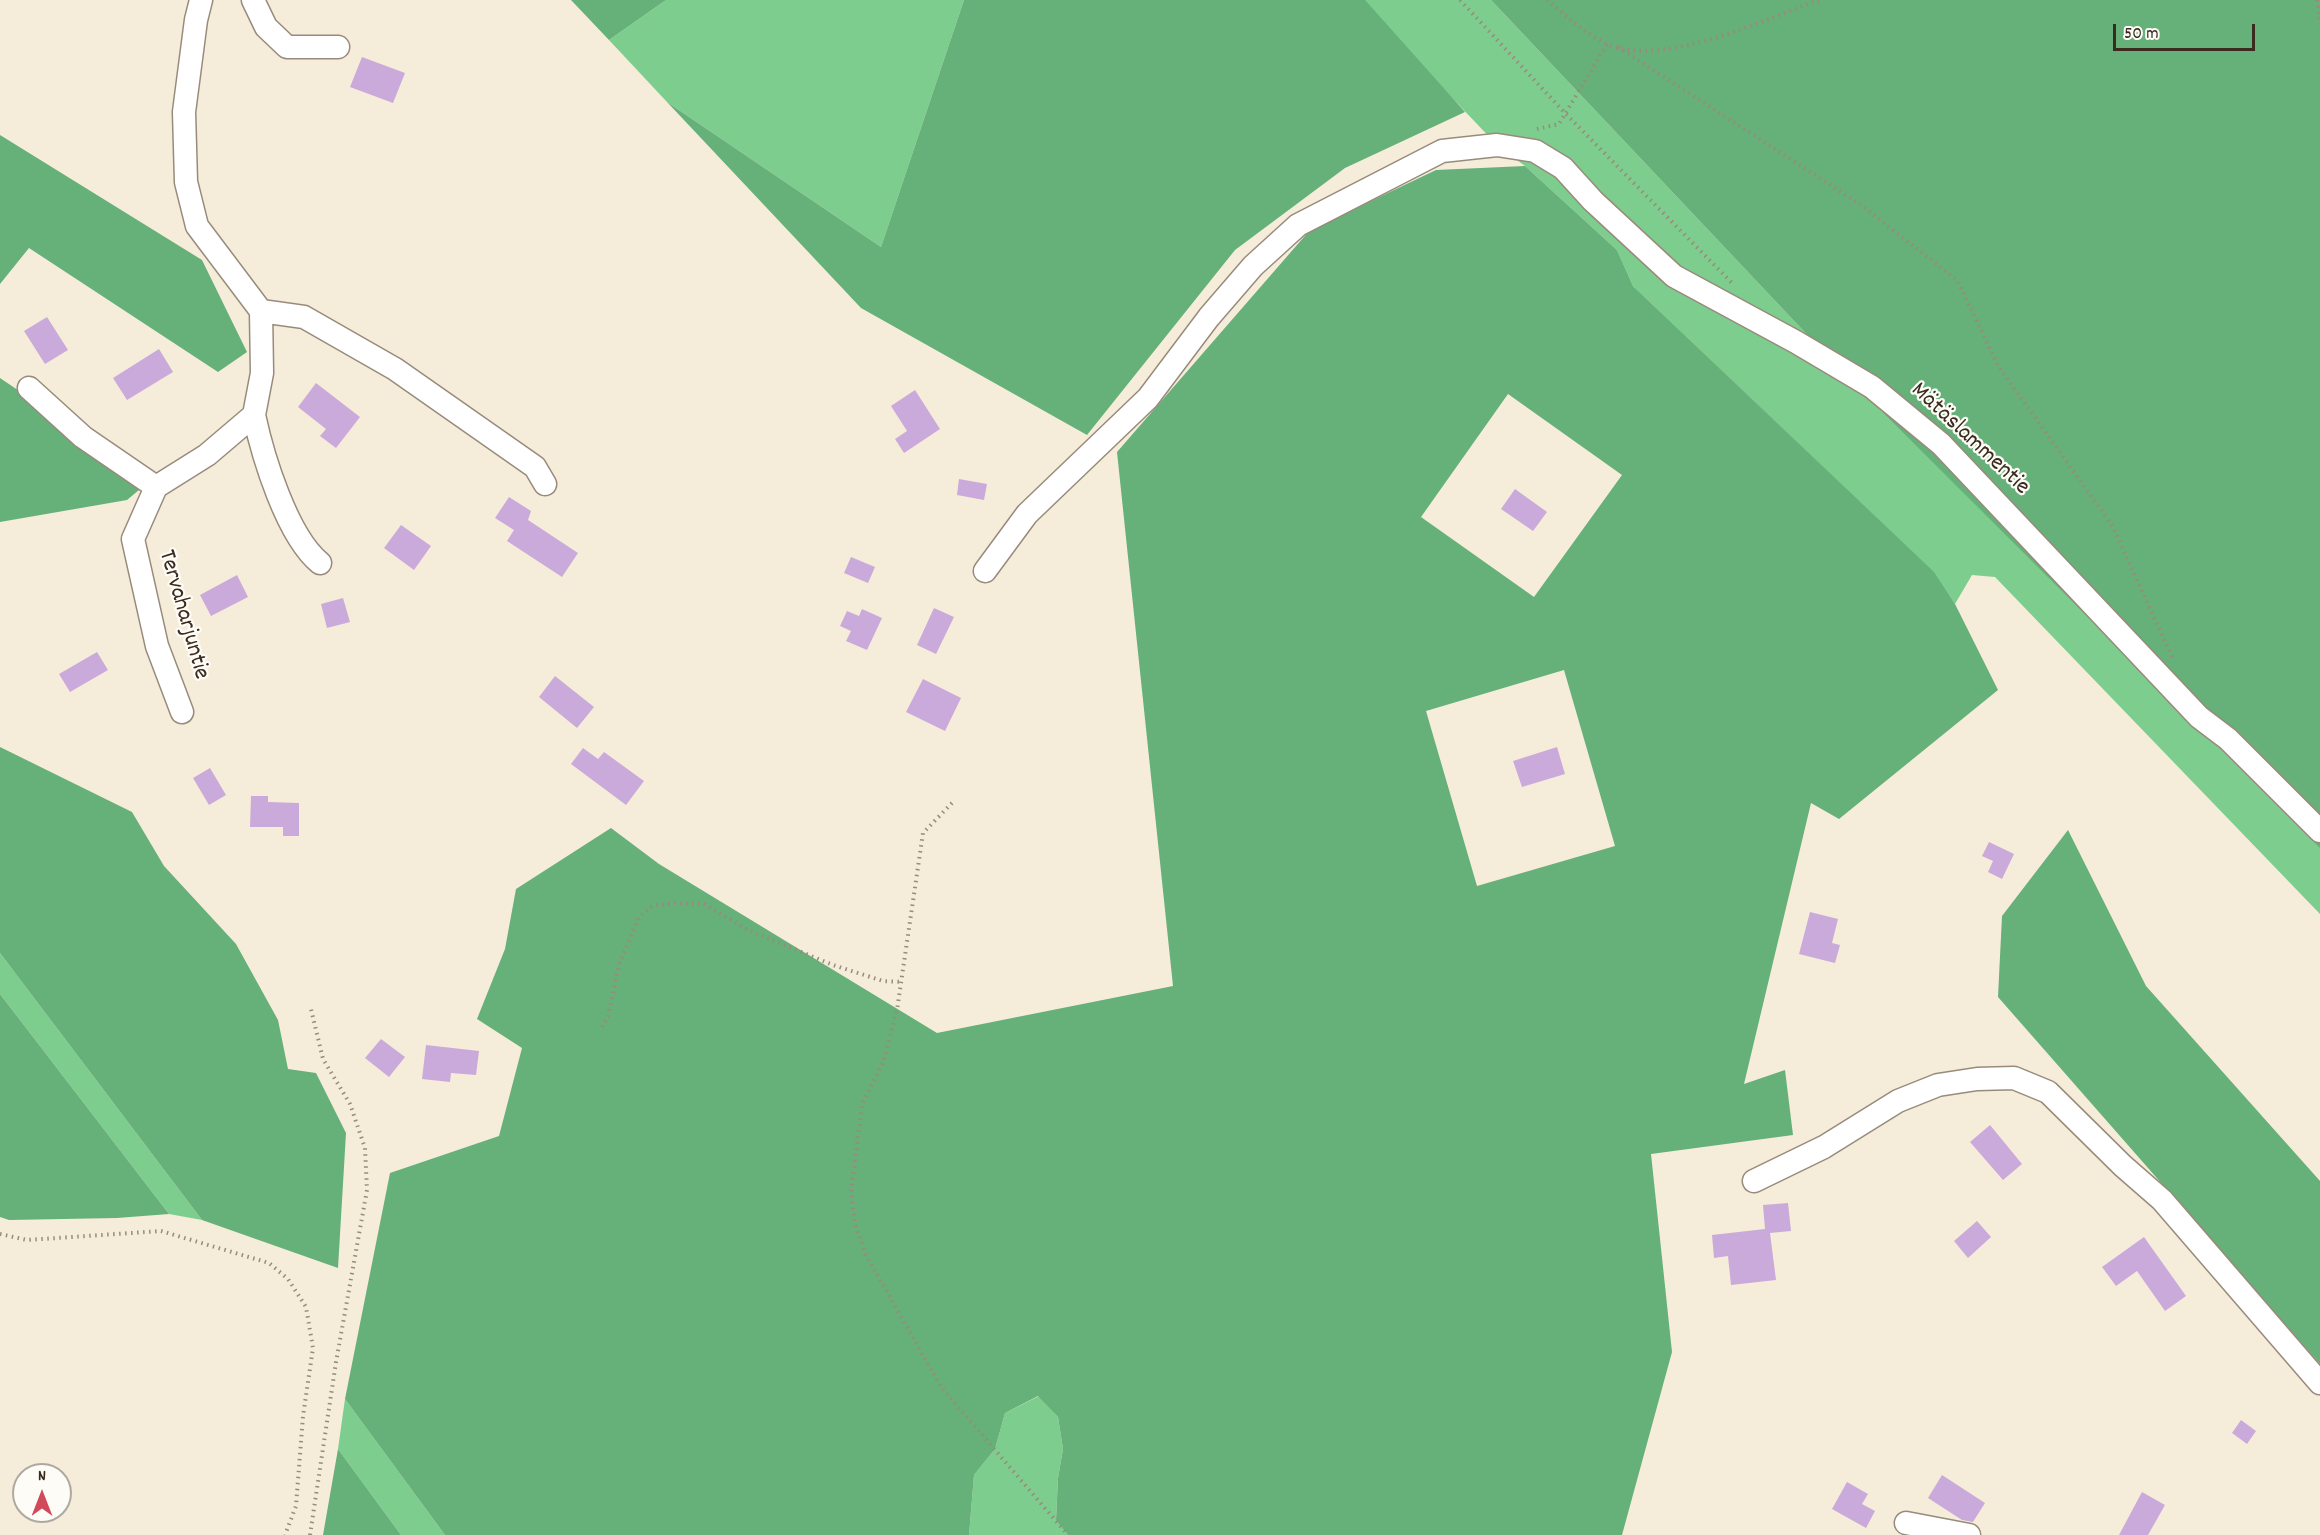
<!DOCTYPE html>
<meta charset="utf-8">
<style>
body{margin:0}
#map{position:relative;width:2320px;height:1535px;overflow:hidden;background:#f6ecda;font-family:Dekko,sans-serif}
canvas{display:block}
.north{position:absolute;left:12px;top:1463px;width:60px;height:60px;box-sizing:border-box;background:#fdfcf7;border:2px solid #afa8a0;border-radius:50%;rotate:0deg;font-size:16px;font-weight:700;line-height:24px;text-align:center;color:#3b2a1e}
.north::after{content:'';display:block;margin:auto;width:21px;height:27px;background:#d1495b;clip-path:polygon(50% 0,100% 100%,50% 72%,0 100%)}
.scale{position:absolute;left:2113px;top:24px;width:142px;height:27px;box-sizing:border-box;border:3px solid #3b2a1e;border-top:0;padding-left:8px;font-size:18px;line-height:21px;white-space:nowrap;color:#3b2a1e;-webkit-text-stroke:4px #fdfcf7;paint-order:stroke}
</style>
<div id="map">
<canvas width="2320" height="1535"></canvas>
<div class="north">N</div>
<div class="scale">50 m</div>
</div>
<script>
const c = document.querySelector('canvas').getContext('2d');
c.lineJoin = 'round';
function paint(path, color) { c.fillStyle = color; c.fill(path, 'evenodd'); }
function strokePath(path, color, width, dash) { c.strokeStyle = color; c.lineWidth = width; c.lineCap = dash ? 'butt' : 'round'; c.setLineDash(dash || []); c.stroke(path); }
function drawText(font, color, halo, rows, align = 'center') {
  c.font = font + ' Dekko,sans-serif'; c.lineWidth = 4.5; c.setLineDash([]); c.textBaseline = 'middle'; c.strokeStyle = halo; c.fillStyle = color; for (const [text, x, y, turn = 0] of rows) {
    c.save(); c.translate(x, y); c.rotate((+turn || 0) * Math.PI / 180); c.textAlign = isNaN(turn) ? turn : align; if (halo) c.strokeText(text, 0, 0); c.fillText(text, 0, 0); c.restore();
  }
}
const green = new Path2D(`
 M666,0H964L881,247L667,102L609,40Z
 M1359,0H1491L1848,378L2320,846V914L1995,577L1972,575L1955,604L1933,572L1633,286L1617,250L1525,166L1497,145Z
 M0,953L202,1220L169,1214L0,994Z
 M1039,1396L1058,1417L1063,1449L1058,1478L1056,1519L1068,1535H969L974,1475L995,1449L1005,1413Z
 M345,1399L445,1535H401L338,1449Z`);
const forest = new Path2D(`
 M571,0H666L609,40Z
 M964,0H1365L1465,112L1345,168L1235,250L1087,435L861,308L667,102L881,247Z
 M1491,0H2320V848L1848,378Z
 M0,135L202,260L247,352L218,372L29,248L0,284Z
 M1525,166L1617,250L1633,286L1934,572L1955,604L1998,690L1839,819L1811,803L1744,1084L1785,1070L1793,1135L1651,1154L1672,1352L1622,1535H1068L1056,1520L1058,1478L1063,1449L1058,1417L1038,1396L1005,1413L995,1449L974,1475L969,1535H445L345,1399L390,1173L499,1136L522,1048L477,1019L505,949L516,889L611,828L659,864L937,1033L1173,986L1117,452L1310,230L1436,170ZM1508,394L1622,475L1534,597L1421,517ZM1564,670L1615,846L1477,886L1426,711Z
 M0,378L151,480L127,500L0,522Z
 M0,747L132,812L164,866L236,944L278,1020L288,1069L316,1073L346,1133L338,1268L202,1220L0,953Z
 M2068,830L2146,986L2320,1181V1364L1998,997L2002,916Z
 M0,994L169,1214L117,1218L9,1220L0,1217Z
 M338,1449L401,1535H323Z`);
const building = new Path2D(`
 M362,57L405,73L393,103L350,87Z
 M47,317L68,350L45,364L24,331Z
 M159,349L173,372L127,400L113,378Z
 M316,383L360,417L336,448L320,436L326,429L298,407Z
 M915,390L940,429L904,453L895,439L907,431L891,406Z
 M959,479L987,484L984,500L957,495Z
 M1515,489L1547,512L1533,531L1501,509Z
 M509,497L531,511L528,520L578,553L562,577L507,541L514,530L495,518Z
 M401,525L431,546L414,570L384,548Z
 M851,557L875,567L868,583L844,573Z
 M237,575L248,597L211,616L200,595Z
 M343,598L350,622L327,628L321,604Z
 M934,608L954,617L936,654L917,645Z
 M862,609L882,618L867,650L846,641L851,631L840,626L847,611L859,616Z
 M97,652L108,670L70,692L59,674Z
 M555,676L594,707L577,728L539,697Z
 M923,679L961,698L945,731L906,712Z
 M1557,747L1565,774L1522,787L1513,761Z
 M583,748L598,759L604,752L644,781L626,805L571,764Z
 M210,768L226,795L209,805L193,778Z
 M251,796H268V802L299,803V836H283V827H250Z
 M1989,842L2014,854L2002,879L1988,872L1993,861L1982,856Z
 M1810,912L1838,919L1832,943L1840,945L1835,963L1799,954Z
 M381,1039L405,1057L389,1077L365,1058Z
 M426,1045L479,1051L476,1075L451,1073L450,1082L422,1079Z
 M1990,1125L2022,1164L2003,1180L1970,1142Z
 M1788,1203L1791,1231L1770,1233L1776,1280L1731,1285L1728,1256L1714,1258L1712,1235L1765,1229L1763,1205Z
 M1977,1221L1991,1237L1968,1258L1954,1241Z
 M2144,1237L2186,1296L2165,1311L2137,1271L2116,1286L2102,1267Z
 M2241,1420L2256,1431L2247,1444L2232,1433Z
 M1942,1475L1985,1503L1973,1522L1962,1520L1928,1498Z
 M1847,1482L1868,1494L1862,1504L1875,1511L1866,1528L1832,1509Z
 M2142,1492L2165,1505L2148,1535H2119Z`);
const path = new Path2D(`
 M1460,0L1564,112L1732,283
 M1547,0C1565,15 1586,34 1607,44C1661,69 1765,19 1819,0
 M2317,0L2320,19
 M1618,47L1861,205L1957,280L1999,367L2113,527L2173,659
 M1537,129L1559,124L1607,44
 M952,803L923,833L897,1010L883,1063L862,1104L851,1193L855,1224L866,1255L941,1387L1068,1535
 M602,1027L608,1016L619,964L639,917L652,906L675,903L704,904L748,930L833,965L883,981L902,982
 M0,1234L27,1240L161,1231L269,1263L288,1279L306,1307L313,1348L303,1416L296,1506L285,1535
 M310,1535L336,1362L367,1190L365,1148L350,1104L323,1059L311,1009`);
const street = new Path2D(`
 M253,0L266,27L287,47H338
 M261,311L304,317L395,369L535,467L545,484
 M29,388L83,437L156,487
 M254,415C263,457 287,536 320,563
 M985,571L1027,514L1148,398L1209,317L1253,266L1298,225L1442,151L1497,145L1535,151L1563,168L1593,201L1674,276L1796,342L1872,387L1941,444L2199,717L2228,739L2320,831
 M182,712L157,646L133,539L156,487L207,455L254,415L262,373L261,311L197,226L186,182L184,112L196,20L201,0
 M1754,1181L1824,1147L1898,1101L1938,1085L1977,1079L2014,1078L2048,1092L2123,1166L2162,1200L2320,1383
 M1906,1523L1969,1535`);
const streetNames = [
 ["Mätäslammentie",1969,440,43],
 ["Tervaharjuntie",182,615,74]
];
paint(green, '#7dcd8e');
paint(forest, '#66b079');
paint(building, '#caaada');
strokePath(street, '#988b7c', 25);
strokePath(path, '#988b7c', 4, [1.5, 4.5]);
strokePath(street, '#fff', 22);
drawText('24px', '#3b2a1e', '#fdfcf7', streetNames);
</script>
